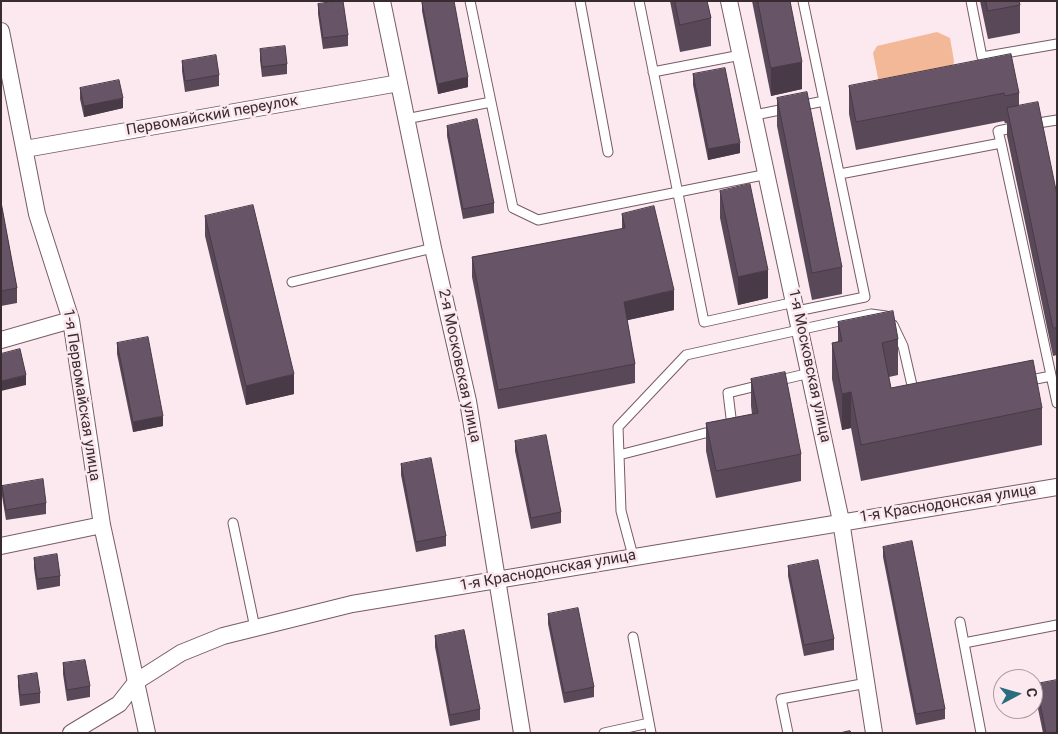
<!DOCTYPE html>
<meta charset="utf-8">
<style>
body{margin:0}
#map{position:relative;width:1058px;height:734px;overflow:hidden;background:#fce8ef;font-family:Roboto,sans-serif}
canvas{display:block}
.frame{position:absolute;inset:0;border:2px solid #382c30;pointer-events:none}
.north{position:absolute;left:993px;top:669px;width:50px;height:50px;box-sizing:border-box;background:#fce8ef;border:1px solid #ae9da3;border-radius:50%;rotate:84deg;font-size:14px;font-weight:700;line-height:20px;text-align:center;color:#382c30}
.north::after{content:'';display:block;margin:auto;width:18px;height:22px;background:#2a6d7f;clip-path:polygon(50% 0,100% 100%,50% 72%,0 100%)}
</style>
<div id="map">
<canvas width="1058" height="734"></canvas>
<div class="frame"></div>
<div class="north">С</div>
</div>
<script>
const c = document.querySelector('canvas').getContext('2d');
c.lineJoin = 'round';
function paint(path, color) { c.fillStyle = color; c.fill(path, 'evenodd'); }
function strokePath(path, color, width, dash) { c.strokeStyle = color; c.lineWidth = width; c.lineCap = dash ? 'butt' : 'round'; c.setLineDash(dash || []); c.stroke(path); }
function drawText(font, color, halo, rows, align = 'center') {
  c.font = font + ' Roboto,sans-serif'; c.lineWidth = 5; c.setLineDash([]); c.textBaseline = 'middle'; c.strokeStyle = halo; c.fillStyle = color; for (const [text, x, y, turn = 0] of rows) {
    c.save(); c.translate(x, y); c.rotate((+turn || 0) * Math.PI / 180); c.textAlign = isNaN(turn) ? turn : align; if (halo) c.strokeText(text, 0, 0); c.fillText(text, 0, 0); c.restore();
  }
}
const green = new Path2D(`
 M937,32L950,38L954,61L952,71L879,83L873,53L877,46Z`);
const lane = new Path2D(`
 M470,1L513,208L538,220L768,174
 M580,1L608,152
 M639,1L704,322L795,302
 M971,1L982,57L1057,44
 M653,72L741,55
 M755,115L824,101L803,1
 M406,119L491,102
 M1032,124L1057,120
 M1001,143L998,131L1017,127
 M840,174L1001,143L1057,403
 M292,282L433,248
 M797,311L865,297L824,101
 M893,325L903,346L914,394
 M776,381L810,373
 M1026,381L1051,376
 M730,427L732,426L728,393L761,385
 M619,455L717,430
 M233,523L255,628
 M633,556L621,511L618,427L686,355L871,314L886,316
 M960,622L981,733
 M633,637L651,733
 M964,643L1057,625
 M604,733L649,723
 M788,733L781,699L867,683`);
const street = new Path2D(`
 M382,1L433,248L468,401L522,733
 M729,1L841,521L874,733
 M1,31L37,214L71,320L102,525L147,733
 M25,149L399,83
 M1,340L71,320
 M1,546L102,525
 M71,733L119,704L137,681L181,653L223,636L352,604L1057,487`);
const wall = new Path2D(`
 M422,1L468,87L438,94L422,11Z
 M670,1H707L711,18V46L680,52Z
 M752,1H790L802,89L771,96Z
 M980,1H1019L1020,5V33L988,39Z
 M318,4L348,35V46L323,49L318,14Z
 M260,49L287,64V74L262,77L260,60Z
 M182,61L219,75V86L185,92L182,71Z
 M693,74L740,153L708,160L693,85Z
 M849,86L1019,93V106L1057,195V355L1053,356L1007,136V123H1005L1004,121L856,150L849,114Z
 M80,88L123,108L84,117L80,99Z
 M777,98L842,267V294L812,300L777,126Z
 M447,126L494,203V213L463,219L447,136Z
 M720,191L768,298L738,305L720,218Z
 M1,202L17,288V303L1,306Z
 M622,214L674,310L627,320L635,364V383L498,409L472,277V257L622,229Z
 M205,216L294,394L246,405L205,236Z
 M838,322L898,339V375L889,377L891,388L1042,408V445L861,481L851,428L842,430L832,379V343L838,342Z
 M117,343L163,426L133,432L117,354Z
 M751,379L801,454V481L716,498L706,451V423L752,414L751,406Z
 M515,441L561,512V523L531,529L515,451Z
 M401,464L446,536V546L416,552L401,475Z
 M2,486L46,503V514L6,520L2,496Z
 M883,547L945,709V719L916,725L883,557Z
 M34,558L60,576V586L37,590L34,568Z
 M788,566L834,639V650L804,656L788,576Z
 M548,614L594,687V697L564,703L548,624Z
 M435,636L480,709V720L450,726L435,647Z
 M63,663L90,686V697L67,701L63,674Z
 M18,676L40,693V703L20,706L18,686Z
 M1036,684L1057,733H1043L1036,699Z`);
const shadedWall = new Path2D(`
 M802,62V89L771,96V68Z
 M468,77V87L438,94V84Z
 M123,98V108L84,117V106Z
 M740,143V153L708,160V149Z
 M768,270V298L738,305V277Z
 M674,290V310L624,321V302Z
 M294,374V394L246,405V386Z
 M26,375V385L1,391V381Z
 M851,392V428L842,430V394Z
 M163,416V426L133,432V422Z`);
const building = new Path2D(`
 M337,1H343L348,35L323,38L318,4Z
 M422,1H454L468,77L438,84Z
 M675,1H707L711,18L680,25Z
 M758,1H790L802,62L771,68Z
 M986,1H1019L1020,5L988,11Z
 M285,46L287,64L262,67L260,49Z
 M1011,54L1019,93L1005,96L1004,93L856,122L849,86Z
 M216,55L219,75L185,81L182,61Z
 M725,68L740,143L708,149L693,74Z
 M119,80L123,98L84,106L80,88Z
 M807,92L842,267L812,273L777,98Z
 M1038,102L1057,195V328H1053L1007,108Z
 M477,119L494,203L463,209L447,126Z
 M750,184L768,270L738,277L720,191Z
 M1,202L17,288L1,291Z
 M253,205L294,374L246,386L205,216Z
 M654,206L674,290L624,302L635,364L498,390L472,257L625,228L622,214Z
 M893,311L898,339L882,343L891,388L1033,360L1042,408L861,445L851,392L842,394L832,343L842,341L838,322Z
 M148,337L163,416L133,422L117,343Z
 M20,349L26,375L1,381V354Z
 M785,372L801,454L716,471L706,423L758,413L751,379Z
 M546,435L561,512L531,518L515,441Z
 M431,458L446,536L416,542L401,464Z
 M43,479L46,503L6,510L2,486Z
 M912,541L945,709L916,714L883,547Z
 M57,554L60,576L37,579L34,558Z
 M818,560L834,639L804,645L788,566Z
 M578,608L594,687L564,693L548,614Z
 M464,630L480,709L450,715L435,636Z
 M85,660L90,686L67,690L63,663Z
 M37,673L40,693L20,695L18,676Z
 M1057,680V733H1046L1036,684Z
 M850,731L851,733H840Z`);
const streetNames = [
 ["Первомайский переулок",212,116,-10],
 ["2-я Московская улица",459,366,78],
 ["1-я Московская улица",809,366,78],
 ["1-я Первомайская улица",81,395,81],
 ["1-я Краснодонская улица",948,504,-9],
 ["1-я Краснодонская улица",548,571,-10]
];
paint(green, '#f2b897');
strokePath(lane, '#775c65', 11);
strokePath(street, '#775c65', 18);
strokePath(lane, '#fff', 9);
strokePath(street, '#fff', 16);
paint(wall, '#594858');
paint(shadedWall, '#483b47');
paint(building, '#675466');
strokePath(building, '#483b47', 1);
drawText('15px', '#382c30', '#fce8ef', streetNames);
</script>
